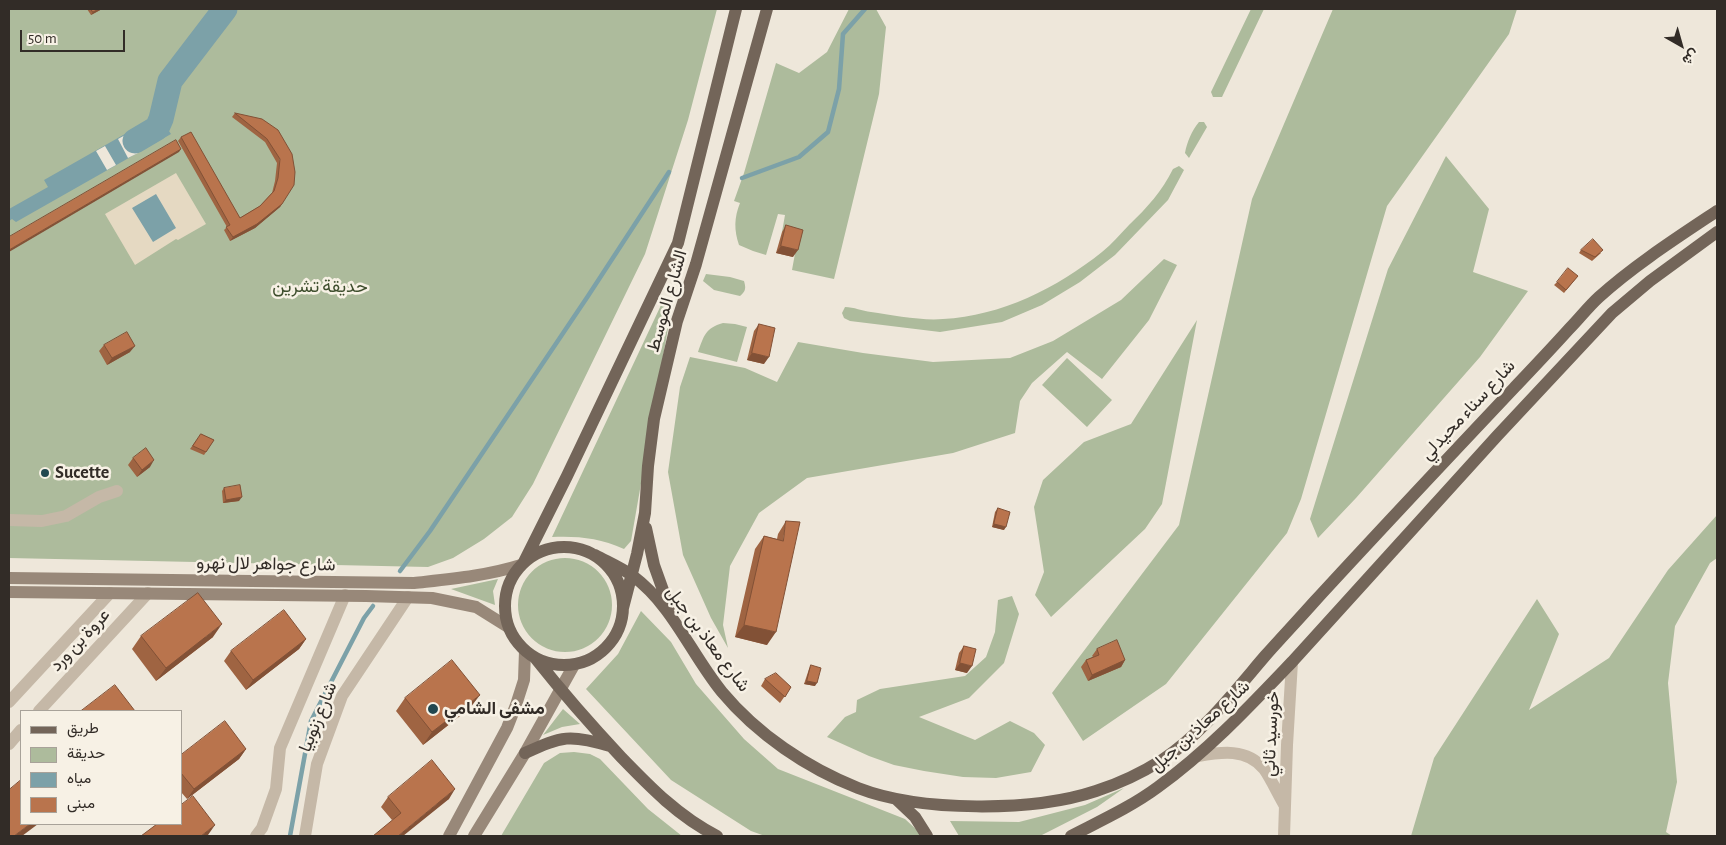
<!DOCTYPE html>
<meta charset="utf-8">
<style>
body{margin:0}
#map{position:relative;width:1726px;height:845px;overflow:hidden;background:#eee7da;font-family:"Alegreya Sans",Vazirmatn,sans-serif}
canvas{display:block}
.frame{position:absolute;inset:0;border:10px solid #322c27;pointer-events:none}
.legend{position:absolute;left:20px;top:710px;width:162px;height:115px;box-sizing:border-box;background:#f7f1e5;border:1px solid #a8a299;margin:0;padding:6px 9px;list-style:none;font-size:15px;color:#322c27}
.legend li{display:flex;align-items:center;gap:10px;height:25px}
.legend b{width:25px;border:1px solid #a8a299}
.north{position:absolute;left:1656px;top:20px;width:50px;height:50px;-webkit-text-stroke:4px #f7f1e5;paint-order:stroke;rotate:142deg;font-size:14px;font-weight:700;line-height:20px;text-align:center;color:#322c27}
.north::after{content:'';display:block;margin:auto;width:18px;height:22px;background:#322c27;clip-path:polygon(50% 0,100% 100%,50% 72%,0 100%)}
.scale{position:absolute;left:20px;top:30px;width:105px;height:22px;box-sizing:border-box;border:2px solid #322c27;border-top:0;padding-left:6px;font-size:15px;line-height:18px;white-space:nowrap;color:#322c27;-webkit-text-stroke:4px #f7f1e5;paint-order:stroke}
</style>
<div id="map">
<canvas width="1726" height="845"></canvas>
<div class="frame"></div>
<ul class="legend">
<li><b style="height:6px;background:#736559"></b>طريق</li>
<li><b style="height:14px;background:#adbb9c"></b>حديقة</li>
<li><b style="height:14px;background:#7ca1a8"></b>مياه</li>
<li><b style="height:14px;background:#b9744d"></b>مبنى</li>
</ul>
<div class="north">ش</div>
<div class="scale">50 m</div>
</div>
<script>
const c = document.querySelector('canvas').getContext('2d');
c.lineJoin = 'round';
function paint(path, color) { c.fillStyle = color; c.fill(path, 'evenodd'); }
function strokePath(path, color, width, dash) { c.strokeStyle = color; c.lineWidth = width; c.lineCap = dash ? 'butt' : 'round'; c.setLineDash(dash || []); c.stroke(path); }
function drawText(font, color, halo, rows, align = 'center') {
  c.font = font + ' "Alegreya Sans",Vazirmatn,sans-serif'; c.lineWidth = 5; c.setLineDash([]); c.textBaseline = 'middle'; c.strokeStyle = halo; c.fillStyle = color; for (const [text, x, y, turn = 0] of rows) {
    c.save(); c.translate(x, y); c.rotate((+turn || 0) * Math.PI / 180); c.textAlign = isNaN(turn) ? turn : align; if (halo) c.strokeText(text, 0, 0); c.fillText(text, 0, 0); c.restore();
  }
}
const green = new Path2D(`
 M9,9H717L688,120L645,254L533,484L512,517L484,539L453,558L428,567L9,558Z
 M849,9H876L886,27L879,94L834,279L792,270L798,237L782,232L785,215L778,214L766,255L753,251L739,245C734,230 734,218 740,203L734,201L744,173L776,63L799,73L827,52Z
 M1251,9H1264L1222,97H1213L1211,92Z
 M1333,9H1517L1509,34L1387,206L1301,499L1287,533L1166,684L1083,741L1052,693L1179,525L1252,199Z
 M1199,122H1204L1207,127L1189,158L1185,153C1187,142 1192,130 1199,122Z
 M1446,156L1489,209L1473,272L1528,291L1480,357L1356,498L1318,538L1310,519L1388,269Z
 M1179,166L1184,170L1168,200L1115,255L1080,282L1042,305L1002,322L940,332L850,321L844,318L842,313L845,307C854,307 862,311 871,312C892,315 922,321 943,319C1001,316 1057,288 1102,252C1112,244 1120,234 1129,225C1147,208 1162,191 1173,169Z
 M1164,259L1177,265L1149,320L1102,379L1067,352L1032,383L1020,401L1015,433L953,453L807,478L759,513L730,566L723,625L728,648L711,618L683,555L668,472L680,387L690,357L745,368L777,382L798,342L863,353L933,362L1010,358L1053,341L1121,300Z
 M706,274L730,277L744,281C746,288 746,291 740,296L714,290L703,281Z
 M662,303L668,305L671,311L631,541L624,549C599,538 579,536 552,537Z
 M1197,320L1162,504L1145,529L1051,617L1035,595L1044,572L1034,507L1043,480L1084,442L1131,424Z
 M723,323L735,324L747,327L737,362L698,352C704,336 705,328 723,323Z
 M1067,358L1112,400L1087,427L1042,385Z
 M1717,515V558L1710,563L1675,626L1668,683L1677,782L1666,832L1672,836H1411L1434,758L1537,599L1559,634L1529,710L1609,658L1668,570Z
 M518 605a47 47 0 1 1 94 0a47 47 0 1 1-94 0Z
 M498,579L493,591L495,605L451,589Z
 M1012,596L1019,614L1004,663L969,698L919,717L975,740L1010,721L1034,733L1045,745L1031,772L996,778L963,777L924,771L894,765L869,756L827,737L845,717L856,712L857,700L880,689L965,676L986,657L995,632L998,600Z
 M641,611L671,642L696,684L744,739L778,769L905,819L919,832L921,836H765L751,831L671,780L586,689L618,654Z
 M563,709L580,724L562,727L543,735Z
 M574,752L590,754L600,759L648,809L682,836H501L544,763L560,753Z
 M1124,788L1097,807L1040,836H959L950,821L1019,822L1085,805Z`);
const plaza = new Path2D(`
 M176,173L206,224L178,240L176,239L135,265L105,214Z`);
const water = new Path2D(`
 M153,118L164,124L171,134L16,222L12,219L9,221V209L48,187L44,180Z
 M156,194L176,228L153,242L132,208Z`);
const pier = new Path2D(`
 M127,134L138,153L128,158L118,139Z
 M105,146L116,165L107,170L96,151Z`);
const stream = new Path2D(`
 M742,178L799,157L828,132L839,89L843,34L865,9
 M400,571L430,531L588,296L669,172
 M290,836L311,721L364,618L373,606`);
const river = new Path2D(`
 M135,141L157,128L161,119L170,81L225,9`);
const minor = new Path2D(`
 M9,520L42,521L66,516L99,497L117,491
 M9,702L110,593
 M39,711L148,593
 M9,744L21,730
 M1198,756C1221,752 1247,748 1264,769C1270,777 1279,796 1285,806
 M256,836L262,828L276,789L280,748L345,595
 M305,836L317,764L342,696L408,597
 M1284,836L1287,745L1292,662`);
const secondary = new Path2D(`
 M9,578L414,583C450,579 486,576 521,565
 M9,592L366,596L432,598L476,607L508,627
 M449,836L507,728L516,705L524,680L525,651
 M474,836L525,753L574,665`);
const primary = new Path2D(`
 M646,528L654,565L669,607
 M505 606a59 59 0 1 1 118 0a59 59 0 1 1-118 0Z
 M595,555C608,562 622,568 633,576C673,606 691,654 722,692C757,734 807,768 858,788C920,812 1033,812 1096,791C1118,784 1143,772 1162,760C1201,735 1235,691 1265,656C1281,638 1298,620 1314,602C1380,530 1447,459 1514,388C1532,369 1551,349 1569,329C1579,319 1588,307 1599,297C1633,266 1678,237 1717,211
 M524,562L567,476L678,243L736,9
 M623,608L637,554L645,513L648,466L654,419L677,321L696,264L767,9
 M536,659C563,693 591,725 621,757C650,787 679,817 717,836
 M525,753C562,736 570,734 610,746
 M897,800L915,817L927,836
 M1071,836C1100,821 1131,807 1158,787C1208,751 1250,706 1292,662L1497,436L1612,313L1650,281L1717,232`);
const wall = new Path2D(`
 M87,9H102L91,15Z
 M235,113L278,130L282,204L280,207L255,228L230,241L224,230L227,227L178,141L181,137L240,218L260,206L272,193L275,181L277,163L265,142L232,117Z
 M786,225L793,257L776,253L782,232Z
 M1581,250L1601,253L1592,261L1579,253Z
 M1578,276L1564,293L1554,285L1557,282Z
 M759,324L764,364L747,360L754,331Z
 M104,345L130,352L107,365L99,351Z
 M201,434L214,440L204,455L190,449Z
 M133,458L150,467L137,477L128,465Z
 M224,488L239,501L223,503L222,491Z
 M998,508L1004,530L992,527L995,512Z
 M786,521L767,645L735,637L755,549L764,536L777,539L778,534Z
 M141,636L213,637L156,681L132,649Z
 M306,639L299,649L246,690L224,661L231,651Z
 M964,646L967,673L955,670L959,653Z
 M1097,649L1125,660L1121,667L1088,681L1081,667L1086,660L1093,657L1092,656Z
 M811,665L815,686L804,684L809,669Z
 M765,679L791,687L780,703L761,686Z
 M405,698L470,708L423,745L396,711Z
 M246,749L239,759L187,799L181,792V755Z
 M388,797L449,799L392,820L381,807Z`);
const shadedWall = new Path2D(`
 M99,9H102L91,15L93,12Z
 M181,149L179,152L9,252V250Z
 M282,204L280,207L255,228L230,241L233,237Z
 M781,246L798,250L793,257L776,253Z
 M135,346L130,352L107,365L112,358Z
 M752,353L769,357L764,364L747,360Z
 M154,460L150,467L137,477L142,470Z
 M242,497L239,501L223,503L226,500Z
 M994,524L1006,527L1004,530L992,527Z
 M222,624L213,637L156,681L166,668Z
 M744,625L776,632L767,645L735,637Z
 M306,639L299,649L246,690L253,680Z
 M1125,660L1121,667L1088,681L1092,675Z
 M960,663L972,666L967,673L955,670Z
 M807,681L817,683L815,686L804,684Z
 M480,695L470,708L423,745L432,732Z
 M246,749L239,759L187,799L194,789Z
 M455,789L449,799L403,836H398Z
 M30,824H38L22,836H14Z
 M215,825L208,835L207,836H201Z`);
const building = new Path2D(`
 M91,9H99L93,12Z
 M235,113L262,119L278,130L292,154L295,172L294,185L282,204L257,224L233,237L226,227L230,225L181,137L191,132L240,218L260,206L274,191L278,178L280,159L267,139Z
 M176,140L181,149L9,250V237Z
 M786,225L803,230L798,250L781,246Z
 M1593,239L1603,250L1595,257L1581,250Z
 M1568,268L1578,276L1566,290L1557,282Z
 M759,324L775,328L769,357L752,353Z
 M127,332L135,346L112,358L104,345Z
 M201,434L214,440L206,452L193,446Z
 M146,448L154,460L142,470L133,458Z
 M240,485L242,497L226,500L224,488Z
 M998,508L1010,512L1006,527L994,524Z
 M786,521L800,522L776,632L744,625L764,536L783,541Z
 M198,593L222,624L166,668L141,636Z
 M284,610L306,639L253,680L231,651Z
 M1117,640L1125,660L1092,675L1086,660L1099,655L1097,649Z
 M964,646L976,649L972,666L960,663Z
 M452,660L480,695L432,732L405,698Z
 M811,665L821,668L817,683L807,681Z
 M776,673L791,687L785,697L765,679Z
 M115,685L135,711H81Z
 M225,721L246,749L194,789L181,773V755Z
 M432,760L455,789L398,836H373L401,813L388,797Z
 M21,780V824H30L14,836H9V790Z
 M193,796L215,825L201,836H141L157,824H181V805Z`);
const markers = [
 [45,473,5,"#21474f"],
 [433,709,6,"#21474f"]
];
const parkNames = [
 ["حديقة تشرين",320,287]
];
const streetNames = [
 ["الشارع الموسط",667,301,-74],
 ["شارع سناء محيدلي",1468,410,-47],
 ["شارع جواهر لال نهرو",266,564,1],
 ["شارع معاذ بن جبل",708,639,53],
 ["عروة بن ورد",80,640,-47],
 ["شارع زنوبيا",318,717,-68],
 ["شارع معاذ بن جبل",1200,726,-42],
 ["خورسيد ثاني",1271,734,-87]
];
const poiNames = [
 ["Sucette",55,473],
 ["مشفى الشامي",444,709]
];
paint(green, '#adbb9c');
paint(plaza, '#e5d9c2');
paint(water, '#7ca1a8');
paint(pier, '#eee7da');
strokePath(stream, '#7ca1a8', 4.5);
strokePath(river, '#7ca1a8', 25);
strokePath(minor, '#c5b8a7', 12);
strokePath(secondary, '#988879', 12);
strokePath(primary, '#736559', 12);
paint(wall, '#9f6442');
paint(shadedWall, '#825136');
paint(building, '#b9744d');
strokePath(building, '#825136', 1);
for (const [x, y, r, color] of markers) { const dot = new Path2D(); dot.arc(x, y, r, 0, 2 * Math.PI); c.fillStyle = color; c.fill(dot); strokePath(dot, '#f7f1e5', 2); }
drawText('18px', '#3e4e2d', '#f7f1e5', parkNames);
drawText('18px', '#322c27', '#f7f1e5', streetNames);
drawText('bold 18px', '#322c27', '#f7f1e5', poiNames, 'left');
</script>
